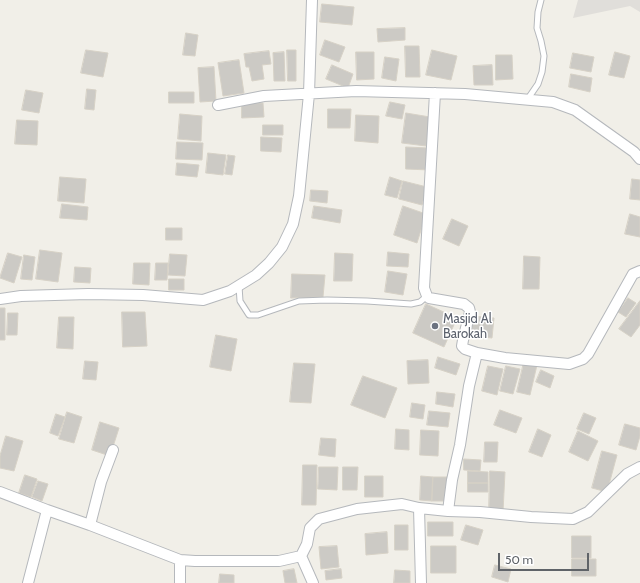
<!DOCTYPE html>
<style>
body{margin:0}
#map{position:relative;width:640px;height:583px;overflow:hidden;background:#f1efe8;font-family:Cabin,sans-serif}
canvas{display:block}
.scale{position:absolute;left:498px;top:553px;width:91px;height:18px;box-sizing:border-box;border:2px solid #5f6368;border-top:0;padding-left:5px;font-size:12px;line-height:14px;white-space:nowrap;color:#5f6368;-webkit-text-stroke:3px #fff;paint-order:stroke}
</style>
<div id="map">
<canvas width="640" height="583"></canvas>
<div class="scale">50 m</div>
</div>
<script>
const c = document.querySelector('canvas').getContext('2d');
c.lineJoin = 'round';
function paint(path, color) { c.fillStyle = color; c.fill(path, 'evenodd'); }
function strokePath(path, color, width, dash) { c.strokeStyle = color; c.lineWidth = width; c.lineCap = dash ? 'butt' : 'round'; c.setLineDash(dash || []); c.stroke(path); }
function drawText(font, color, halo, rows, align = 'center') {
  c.font = font + ' Cabin,sans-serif'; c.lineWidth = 3; c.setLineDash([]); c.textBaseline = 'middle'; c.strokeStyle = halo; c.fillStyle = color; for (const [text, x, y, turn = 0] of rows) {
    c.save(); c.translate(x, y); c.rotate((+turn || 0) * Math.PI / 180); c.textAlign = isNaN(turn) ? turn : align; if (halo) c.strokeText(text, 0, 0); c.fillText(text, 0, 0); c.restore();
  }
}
const industrial = new Path2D(`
 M578,0H640V12L630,6L573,18Z`);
const building = new Path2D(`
 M322,4L354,7L352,25L320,22Z
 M405,28V40L378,42L377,29Z
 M186,33L198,35L195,56L183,55Z
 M325,40L345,47L339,62L320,55Z
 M405,46H419L420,77H406Z
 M86,50L108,53L103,77L81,73Z
 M287,50H296V81H288Z
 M432,50L457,56L451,80L426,75Z
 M269,51L271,64L262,65L264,79L252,81L249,67H246L244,54Z
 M284,52L285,81H274L273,53Z
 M356,52H374V79L357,80Z
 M615,52L630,56L624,78L609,75Z
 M573,53L594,57L591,72L570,68Z
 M496,55H512L513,79L496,80Z
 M385,57L399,59L396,81L382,78Z
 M239,60L244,93L223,96L218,63Z
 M332,65L353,74L348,88L326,79Z
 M492,65L493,85H474L473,66Z
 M214,67L216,101L200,102L198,68Z
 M571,74L592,78L590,92L569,87Z
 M87,89L96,90L94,110L85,109Z
 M26,90L43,93L39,113L22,110Z
 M169,92H194V103H169Z
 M390,102L405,105L402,119L386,116Z
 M242,103H263L264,117L242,118Z
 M328,109H351L350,128H328Z
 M406,113L430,117L426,146L402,143Z
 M180,114L202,116L201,141L178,139Z
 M356,115L379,116L378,143L355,141Z
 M17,120L38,121L37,145L15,144Z
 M263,125H283V135H263Z
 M261,137L282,138L281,152L261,151Z
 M177,142L203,143L202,160L176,159Z
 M406,147L429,148V170L406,169Z
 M208,153L226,155L223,175L206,173Z
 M228,155L235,156L232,175L225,174Z
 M177,163L199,165L197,177L176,175Z
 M60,177L86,179L84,203L58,201Z
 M390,177L402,181L397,198L385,195Z
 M632,179L640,180V200L630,199Z
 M403,181L427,187L422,205L399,199Z
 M311,190L328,191L327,203L310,201Z
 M62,204L88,207L87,220L60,218Z
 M314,206L342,210L340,223L312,218Z
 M403,206L426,214L417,243L394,235Z
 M630,214L640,217V237L625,234Z
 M452,219L468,226L459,246L443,239Z
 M166,228H182V240H166Z
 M40,250L62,253L58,282L36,279Z
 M388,252L409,254L408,267L387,266Z
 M8,253L22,257L14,283L0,278Z
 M335,253L353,254L352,281H334Z
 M170,254L187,255L185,276L168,275Z
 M24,255L35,257L32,280L21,279Z
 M524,256L540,257L539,289H523Z
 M134,263H150L149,285L133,284Z
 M156,263H168L167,280H155Z
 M75,267L91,268L90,283L74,282Z
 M388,271L407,274L403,295L385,292Z
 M292,274L325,275L323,297L291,298Z
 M169,279H184V290H169Z
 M628,298L636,303L626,317L618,312Z
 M640,301V325L631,337L619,329Z
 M426,304L457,318L444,347L413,333Z
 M0,308H5V340H0Z
 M122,312H145L147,346L123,347Z
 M8,313H18L17,335H7Z
 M473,316L494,318L492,338L471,336Z
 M59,317H74L73,349L57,348Z
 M216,335L237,339L231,371L210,367Z
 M438,357L460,364L456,375L435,368Z
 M428,360L429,383L408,384L407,361Z
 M85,361L98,362L96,380L83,379Z
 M524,362L537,365L530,395L517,392Z
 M294,363L315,364L311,403L290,402Z
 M488,366L503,369L497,395L482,391Z
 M506,366L520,369L513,394L500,391Z
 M541,370L554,376L550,388L536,382Z
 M363,376L397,388L385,418L351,405Z
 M437,392L455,394L453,407L436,404Z
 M412,403L425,405L423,419L410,417Z
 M500,410L522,418L516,433L494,425Z
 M429,411L450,413L448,427L427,425Z
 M67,412L82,417L74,443L59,439Z
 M584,413L596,418L589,434L577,429Z
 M56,414L65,417L58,436L50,433Z
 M100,422L119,428L110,456L92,450Z
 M625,424L640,428V436L636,450L619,445Z
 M396,429L409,430V450L395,449Z
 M538,429L551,435L542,457L529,452Z
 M421,430L439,431L438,456L420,455Z
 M578,431L598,441L588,461L569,452Z
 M6,436L23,441L14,471L0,468V456Z
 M321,438L336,439L335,457L319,455Z
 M485,442H498L497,462H484Z
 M602,451L617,455L607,492L592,488Z
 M464,459L481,460L480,471L464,470Z
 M303,465H317L316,505H302Z
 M319,467H338L337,490L318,489Z
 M343,467H358L357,490H343Z
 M468,471L488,472V483H468Z
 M490,471L505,472L503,512L489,511Z
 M25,475L37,479L31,497L19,493Z
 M365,476H383V497H365Z
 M421,476L433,477L432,501L420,500Z
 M433,477H448L447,501H432Z
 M38,481L48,484L42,501L32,497Z
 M468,483H488V492H468Z
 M428,522H453V536H428Z
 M395,525H408V550H395Z
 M466,525L483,530L478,545L461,540Z
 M387,532L388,553L366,555L365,534Z
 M572,536H591V558H572Z
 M337,546L339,567L321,569L319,547Z
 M431,546H456V573H431Z
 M572,559H596V576H572Z
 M495,565L511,569L508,582L492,577Z
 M294,569L297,583H285L283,571Z
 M341,569L342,578L326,580L325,571Z
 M395,570L410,571V583H394Z
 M220,574L234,575V583H219Z`);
const service = new Path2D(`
 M527,100L538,84L542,72L544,56L541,41L537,28L538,12L541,0
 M239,286L240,301L249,315H258L299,301L327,300L367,301L411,304L420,302L427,296`);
const minor = new Path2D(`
 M435,93L424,288L427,296L429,298L464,304L469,308L470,312L463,340L462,346L465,349L477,353L469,386L460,445L452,480L448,511
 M218,105L264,96L356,91L465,94L553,102L575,110L634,152L640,159
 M0,299L21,296L88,294L143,295L203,300L230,291L256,275L269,263L282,247L293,224L299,196L309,94L312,0
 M477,353L505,358L569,364L583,359L588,354L633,274L640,271
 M0,492L47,510L90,525L180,560L195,561H279L301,556L313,583
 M419,508L421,583
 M90,525L101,482L113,450
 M301,556L307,544L310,528L319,519L357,509L402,504L419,508L448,511L480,512L531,517L573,519L588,512L627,474L640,467
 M180,560V583
 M28,583L47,510`);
const markers = [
 [435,326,4,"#6b7280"]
];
const worshipNames = [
 ["Masjid Al",443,319],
 ["Barokah",443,334]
];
paint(industrial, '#e0deda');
paint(building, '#cccac5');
strokePath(building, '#d6d1c6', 1);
strokePath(service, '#b5b8bc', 7);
strokePath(minor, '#b5b8bc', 12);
strokePath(service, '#fff', 5);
strokePath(minor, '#fff', 10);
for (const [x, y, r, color] of markers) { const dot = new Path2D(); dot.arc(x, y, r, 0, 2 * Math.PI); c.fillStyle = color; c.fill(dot); strokePath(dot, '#fff', 1.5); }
drawText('13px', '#5b616d', '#fff', worshipNames, 'left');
</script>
